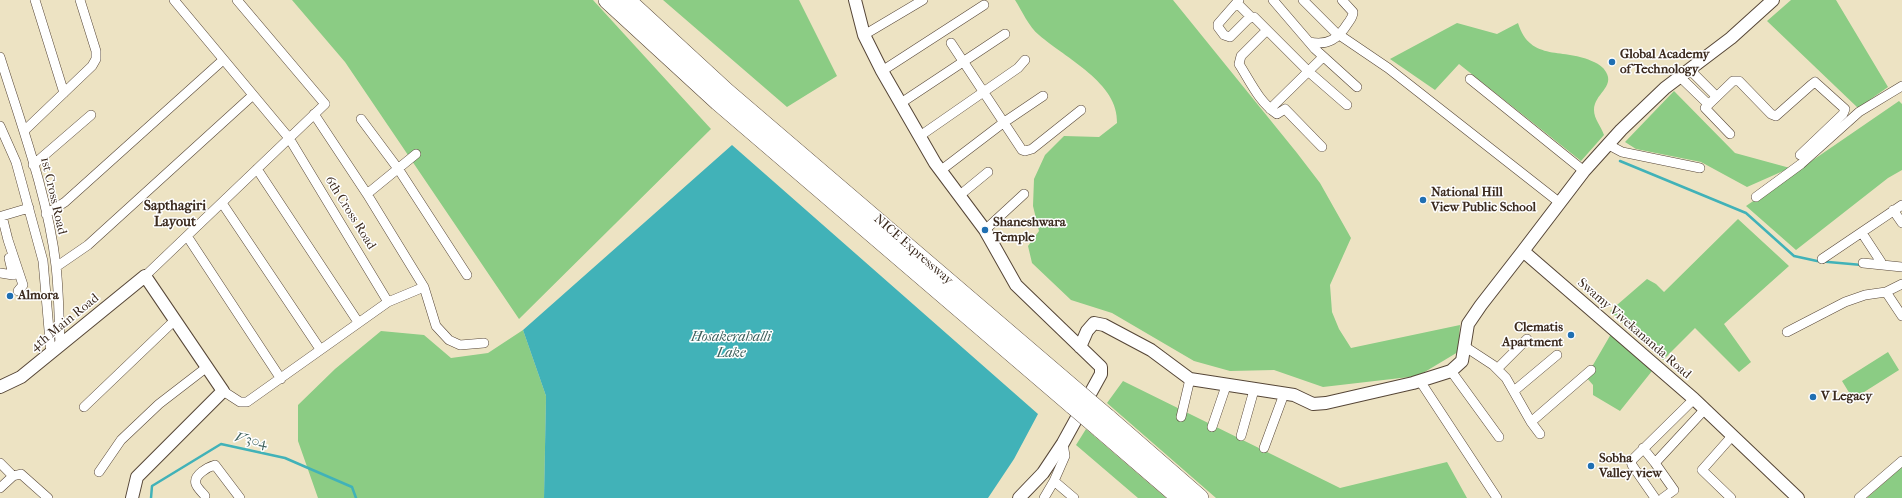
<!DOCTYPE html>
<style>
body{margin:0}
canvas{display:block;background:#ede3c3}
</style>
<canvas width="1902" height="498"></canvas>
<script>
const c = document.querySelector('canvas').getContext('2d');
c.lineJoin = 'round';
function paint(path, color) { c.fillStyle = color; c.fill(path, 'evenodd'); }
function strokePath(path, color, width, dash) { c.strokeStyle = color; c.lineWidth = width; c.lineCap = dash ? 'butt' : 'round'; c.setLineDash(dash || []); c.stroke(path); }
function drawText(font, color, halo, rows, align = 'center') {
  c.font = font + ' "IM FELL French Canon",serif'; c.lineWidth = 3; c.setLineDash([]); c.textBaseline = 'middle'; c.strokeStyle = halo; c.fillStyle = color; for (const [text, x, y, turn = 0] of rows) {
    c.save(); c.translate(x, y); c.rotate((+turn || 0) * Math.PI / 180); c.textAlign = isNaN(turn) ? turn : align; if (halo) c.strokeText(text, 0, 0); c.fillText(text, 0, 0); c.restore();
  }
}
const green = new Path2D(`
 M292,0H593L711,129L519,319L345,62Z
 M663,0H799L837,76L787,107Z
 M1015,0H1173L1297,153L1320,183L1351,238L1330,285L1332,312L1339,329L1351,348L1460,325L1458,352L1418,376L1323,387L1274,370L1230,371L1194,361L1112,313L1071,300L1032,263L1028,246L1039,231L1033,206L1034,179L1045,155L1064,136L1099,137L1117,123C1119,83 1065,58 1039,35C1029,27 1022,11 1015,0Z
 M1791,0H1836L1888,87L1858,108L1767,21Z
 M1457,23L1497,34L1518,23C1530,63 1565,47 1594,62C1599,64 1603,67 1606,72C1615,87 1594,94 1594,110C1594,119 1601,126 1604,135L1581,161L1459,64L1435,90L1390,59Z
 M1674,91L1735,153L1790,168L1747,187L1701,162L1636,149L1625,142Z
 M1899,101L1902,104V170L1888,178L1796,250L1746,206Z
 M1738,219L1789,266L1724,324L1751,362L1739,372L1695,328L1663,360L1610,311L1647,279L1656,284L1664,292Z
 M523,330L546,396L544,498H318L298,441V405L335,369L381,331L424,335L451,358L488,353Z
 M1611,334L1652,371L1620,411L1593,395V385L1586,377Z
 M1888,352L1899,370L1853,399L1842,381Z
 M1123,381L1340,488L1447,462L1467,498H1216L1107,403Z
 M1086,429L1166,498H1138L1076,445Z
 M1902,467V498H1867Z`);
const water = new Path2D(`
 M732,145L1038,414L1014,459L988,498H544L546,396L523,330Z`);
const stream = new Path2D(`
 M1620,161L1746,213L1794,256L1817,261L1862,265
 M151,498L152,486L221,444L285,458L352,487L356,498`);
const minor = new Path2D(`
 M35,0L64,93
 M174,0L289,138L388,302
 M1239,0L1218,24V27L1224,35L1230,37L1248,19L1254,17L1309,72L1347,105
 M1273,0L1315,49L1357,87
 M1303,0L1335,32L1388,68L1560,203
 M1237,3L1251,17
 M1267,30L1241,56L1239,64C1250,81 1259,102 1277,114L1285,109L1322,147
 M864,35L923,0
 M1309,42C1328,46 1338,39 1348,23C1351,19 1353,17 1353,12L1342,0
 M951,43L1022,150L1025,151L1032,149L1081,110
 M0,57C21,124 48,196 56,266C59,292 59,319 60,346
 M1689,69L1716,96
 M882,71L984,5
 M1680,77L1708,104
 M1470,79L1584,171
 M901,103L1005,34
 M1270,109L1323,57
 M314,114L367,194L424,287L436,326L449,340L460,345L484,343
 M361,119L399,170L467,275
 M0,126L16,162L43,261L51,353
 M24,131L92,66L96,59V51L80,0
 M1730,134L1705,108L1733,81H1739L1771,114L1776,116L1811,85L1815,82L1845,109L1843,114L1800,155
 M920,136L1018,68L1025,60
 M1607,144L1622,152L1700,168
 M33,165L91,115
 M257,169L358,322
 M940,171L1003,123L1043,96
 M367,194L416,154
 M960,195L988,172
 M1756,197L1801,164L1859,112L1902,86
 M222,203L320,349
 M1893,210L1902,223
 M46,214L65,202L223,60
 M985,230L1024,194
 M1862,233L1881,262
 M187,236L281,379
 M1822,259L1902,205
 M1863,263L1902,267
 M56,267L88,245L253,95
 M0,273L13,275L9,258
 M145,276L325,104L237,0
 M18,291L23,285L8,240L2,216L29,208
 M1886,292L1902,316
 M1787,332L1845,302L1865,295L1886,292L1902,284
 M1464,346L1493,365L1506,378L1531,422L1591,370
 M1497,369L1527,339
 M1451,371L1499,437
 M1420,381L1497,498
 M223,391L240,402H247L388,302L424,287
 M1514,391L1557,355
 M84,407L175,320
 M1181,417L1190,379
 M1531,422L1540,434
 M1212,427L1226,386
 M1241,436L1254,390
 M1264,448L1284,394
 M1643,448L1655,463
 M0,463L13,476
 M99,472L121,440L159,404L207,367
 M1054,481L1074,498
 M0,488L13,476L21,474L48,498
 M205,496C203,493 197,488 196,484C193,475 208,467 215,465L240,498
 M1044,498L1054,481L1065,456L1063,443
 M1655,498L1632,465L1631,461L1694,399
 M1663,498L1674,490L1655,463L1705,409
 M1731,498L1702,470L1733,435
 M1859,498L1902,461`);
const tertiary = new Path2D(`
 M855,0L864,35L882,71L935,163L985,230L1016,285L1101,367V374L1063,443L1043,473L1019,498
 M1773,0L1731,38L1665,88L1621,130L1584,171L1523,251L1694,399L1798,498
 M1080,347L1087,331L1094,323L1104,325L1151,350L1190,379L1294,395L1313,404L1326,403L1413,383L1451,371L1462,361L1468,324L1481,305L1523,251
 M0,387L21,377L145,276L223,391L137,477L132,498`);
const motorway = new Path2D(`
 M607,0L718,102L1073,406
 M627,0L727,92L1080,394
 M1107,417L1200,498
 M1100,429L1180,498`);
const motorwayBridge = new Path2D(`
 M1080,394L1107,417
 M1073,406L1100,429`);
const markers = [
 [1612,62,4,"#1f6fb2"],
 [1423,200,4,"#1f6fb2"],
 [985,230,4,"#1f6fb2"],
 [10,296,4,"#1f6fb2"],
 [1571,335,4,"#1f6fb2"],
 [1813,397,4,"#1f6fb2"],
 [1591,466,4,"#1f6fb2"]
];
const poiNames = [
 ["Global Academy",1620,55],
 ["of Technology",1620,70],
 ["National Hill",1431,193],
 ["View Public School",1431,208],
 ["Shaneshwara",993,223],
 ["Temple",993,238],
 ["Almora",18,296],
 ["Clematis",1563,328,"right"],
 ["Apartment",1563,343,"right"],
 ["V Legacy",1821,397],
 ["Sobha",1599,459],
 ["Valley view",1599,474]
];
const streetNames = [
 ["1st Cross Road",53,196,77],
 ["6th Cross Road",350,213,58],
 ["NICE Expressway",913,250,41],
 ["4th Main Road",65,323,-39],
 ["Swamy Vivekananda Road",1634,329,41]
];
const neighbourhoodNames = [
 ["Sapthagiri",175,207],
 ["Layout",175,223]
];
const waterNames = [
 ["Hosakerahalli",731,338],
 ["Lake",731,354],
 ["V304",251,441,12]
];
paint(green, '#8bcc84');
paint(water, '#41b2b8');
strokePath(stream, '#41b2b8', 2.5);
strokePath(minor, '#564637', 10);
strokePath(tertiary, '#564637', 14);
strokePath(motorway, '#564637', 18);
strokePath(minor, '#fff', 9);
strokePath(tertiary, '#fff', 12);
strokePath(motorway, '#fff', 17);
strokePath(motorwayBridge, '#564637', 18, []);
strokePath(motorwayBridge, '#fff', 17);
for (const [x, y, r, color] of markers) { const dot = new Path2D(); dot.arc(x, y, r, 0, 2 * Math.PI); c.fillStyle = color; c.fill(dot); strokePath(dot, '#fff', 1.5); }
drawText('bold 13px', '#3b2a1e', '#fff', poiNames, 'left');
drawText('13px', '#3b2a1e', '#fff', streetNames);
drawText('bold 14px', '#3b2a1e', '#fff', neighbourhoodNames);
drawText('italic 14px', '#3d605c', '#fff', waterNames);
</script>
